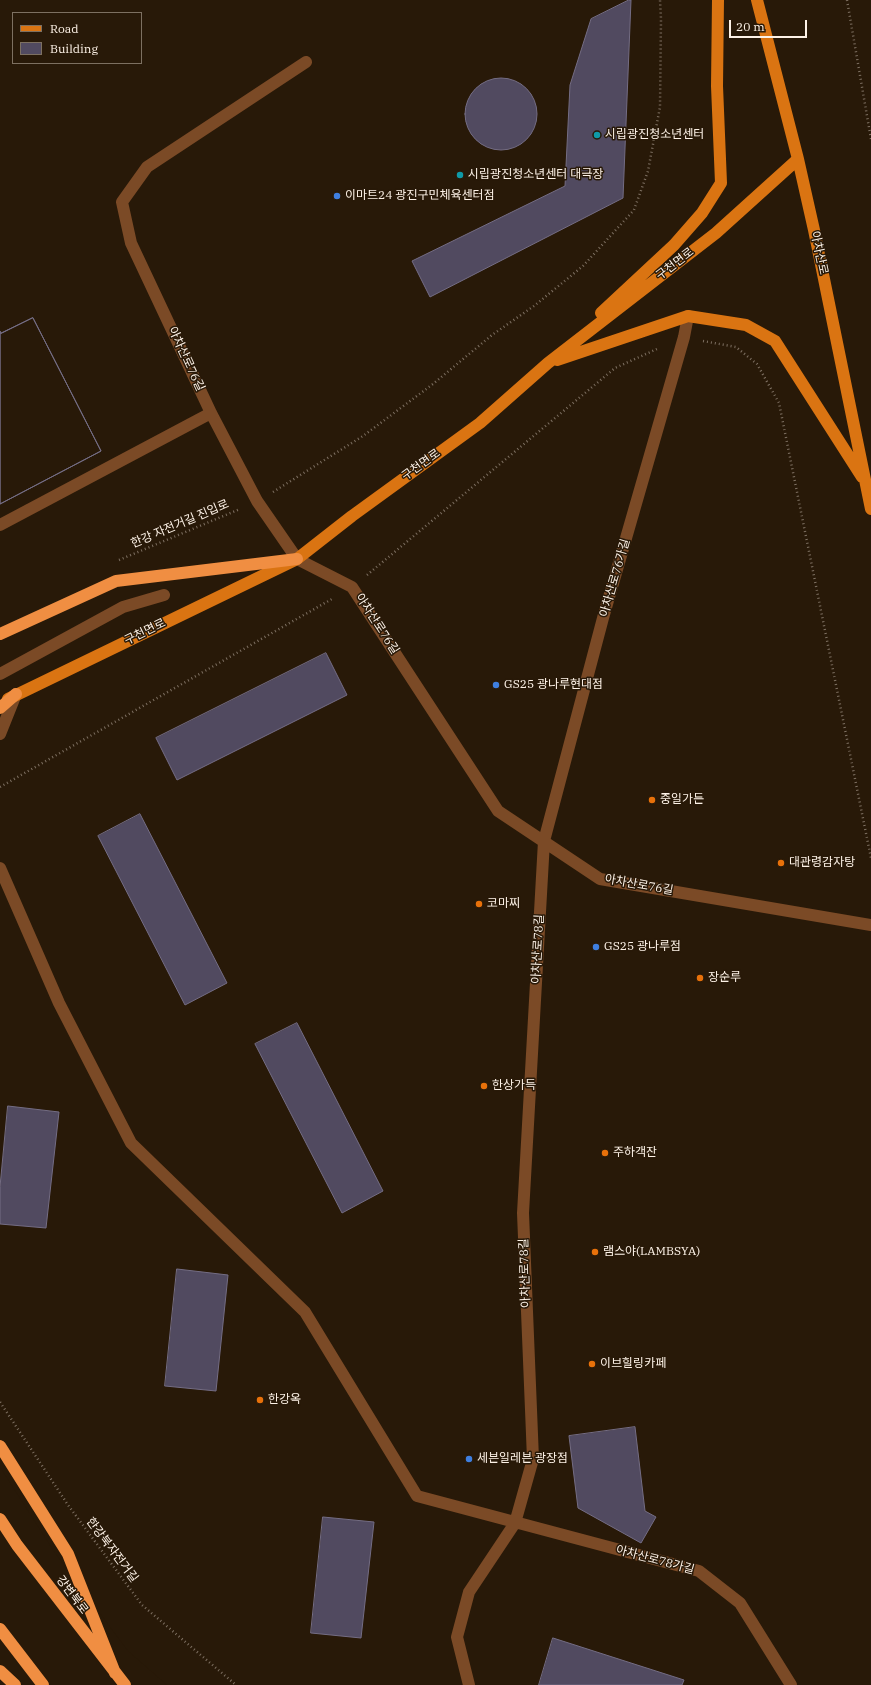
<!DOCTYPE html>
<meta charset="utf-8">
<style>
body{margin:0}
#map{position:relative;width:871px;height:1685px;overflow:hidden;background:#281908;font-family:"IBM Plex Serif",serif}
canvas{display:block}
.legend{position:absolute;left:12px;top:12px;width:130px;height:52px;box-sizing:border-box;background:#281908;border:1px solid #7d7061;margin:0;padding:5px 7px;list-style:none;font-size:12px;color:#fdf2e7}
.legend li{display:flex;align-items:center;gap:8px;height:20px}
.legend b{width:20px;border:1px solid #7d7061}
.scale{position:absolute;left:729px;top:20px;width:78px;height:18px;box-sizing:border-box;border:2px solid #fdf2e7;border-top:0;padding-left:5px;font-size:12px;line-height:14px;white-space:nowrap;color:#fdf2e7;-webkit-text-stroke:3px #281908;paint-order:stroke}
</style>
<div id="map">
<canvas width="871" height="1685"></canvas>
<ul class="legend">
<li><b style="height:5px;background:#da7412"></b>Road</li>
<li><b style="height:11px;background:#514a60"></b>Building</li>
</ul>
<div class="scale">20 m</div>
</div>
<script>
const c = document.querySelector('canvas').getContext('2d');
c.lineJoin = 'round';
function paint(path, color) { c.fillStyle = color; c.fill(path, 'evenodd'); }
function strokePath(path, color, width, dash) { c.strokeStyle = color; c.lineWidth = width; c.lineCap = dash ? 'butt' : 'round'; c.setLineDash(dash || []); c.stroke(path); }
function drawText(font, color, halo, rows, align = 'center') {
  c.font = font + ' "IBM Plex Serif","Noto Sans KR",serif'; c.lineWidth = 3; c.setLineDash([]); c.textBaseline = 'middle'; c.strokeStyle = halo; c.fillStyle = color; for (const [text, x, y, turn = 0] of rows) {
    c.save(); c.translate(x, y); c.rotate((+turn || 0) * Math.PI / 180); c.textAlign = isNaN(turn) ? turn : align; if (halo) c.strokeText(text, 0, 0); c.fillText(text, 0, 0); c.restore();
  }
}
const pier = new Path2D(`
 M0,1467L55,1553L128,1651L167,1685H0Z`);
const building = new Path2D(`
 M629,0H631L623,198L430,297L412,261L565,186L570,85L591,19Z
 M465 114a36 36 0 1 1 72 0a36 36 0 1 1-72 0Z
 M33,318L101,451L0,504V331L1,333Z
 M33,318L101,451L0,504V334Z
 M326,653L347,695L177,780L156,738Z
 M140,814L227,983L185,1005L98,836Z
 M297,1023L383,1191L342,1213L255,1044Z
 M8,1106L59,1112L46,1228L0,1224V1187Z
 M177,1269L228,1275L216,1391L165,1386Z
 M635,1427L645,1511L656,1517L641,1543L578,1508L569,1436Z
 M323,1517L374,1522L361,1638L311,1633Z
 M553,1638L684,1680L682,1685H539Z`);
const path = new Path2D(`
 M847,0L871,139
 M703,341L736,347L757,364L779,403L871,858
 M273,492L363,436L433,384L492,335L534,306L583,266L634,210L648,171L660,107L661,19L660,0
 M119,560L240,509
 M367,575L615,368L657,349
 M0,787L332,599
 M0,1402L68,1505L142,1605L236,1685`);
const minor = new Path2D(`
 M306,62L147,167L122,202L131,243L211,413L257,501L297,559L352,587L498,811L600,879L871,925
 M0,525L211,413
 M0,674L123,607L164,595
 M0,734L16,694
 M0,868L59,1003L131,1143L305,1312L417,1496L699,1571L740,1603L791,1685
 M469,1685L457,1637L469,1592L515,1523L533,1459L523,1213L544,841L603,618L684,337L688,316`);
const major = new Path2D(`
 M757,0L798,159L814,230L871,509
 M601,313L674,245L702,213L721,183L717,86L718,0
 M557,360L688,316L746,325L775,341L862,477
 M8,699L297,559L352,516L480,423L548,363L716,233L798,159`);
const highway = new Path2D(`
 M0,634L116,581L297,559
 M0,708L16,694
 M0,1446L68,1554L115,1673
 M0,1519L17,1545L125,1685
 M0,1629L43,1685
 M0,1671L15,1685`);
const markers = [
 [597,135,4,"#0f9aa8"],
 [460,175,4,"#0f9aa8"],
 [337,196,4,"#3f7fe0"],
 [496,685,4,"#3f7fe0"],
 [652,800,4,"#e8710a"],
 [781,863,4,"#e8710a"],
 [479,904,4,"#e8710a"],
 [596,947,4,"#3f7fe0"],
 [700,978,4,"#e8710a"],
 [484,1086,4,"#e8710a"],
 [605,1153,4,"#e8710a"],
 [595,1252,4,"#e8710a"],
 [592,1364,4,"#e8710a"],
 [260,1400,4,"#e8710a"],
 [469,1459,4,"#3f7fe0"]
];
const poiNames = [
 ["시립광진청소년센터",605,135],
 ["시립광진청소년센터 대극장",468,175],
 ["이마트24 광진구민체육센터점",345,196],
 ["GS25 광나루현대점",504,685],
 ["중일가든",660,800],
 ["대관령감자탕",789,863],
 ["코마찌",487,904],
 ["GS25 광나루점",604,947],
 ["장순루",708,978],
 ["한상가득",492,1086],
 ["주하객잔",613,1153],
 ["램스야(LAMBSYA)",603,1252],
 ["이브힐링카페",600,1364],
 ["한강옥",268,1400],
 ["세븐일레븐 광장점",477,1459]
];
const streetNames = [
 ["아차산로",819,253,78],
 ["구천면로",675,264,-38],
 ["아차산로76길",186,359,65],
 ["구천면로",421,465,-36],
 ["한강 자전거길 진입로",180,524,-23],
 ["아차산로76가길",615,578,-74],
 ["아차산로76길",377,624,57],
 ["구천면로",145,632,-26],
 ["아차산로76길",639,885,10],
 ["아차산로78길",538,949,-87],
 ["아차산로78길",525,1273,-92],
 ["한강북자전거길",112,1550,53],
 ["아차산로78가길",655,1560,15],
 ["강변북로",72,1595,53]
];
paint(pier, '#281908');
paint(building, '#514a60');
strokePath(building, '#746d84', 1);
strokePath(path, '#7e7062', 2.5, [1, 3]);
strokePath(minor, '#7b4a26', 12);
strokePath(major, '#da7412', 12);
strokePath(highway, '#f08e42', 12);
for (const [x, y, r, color] of markers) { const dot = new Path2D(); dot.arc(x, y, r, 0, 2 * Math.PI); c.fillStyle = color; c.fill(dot); strokePath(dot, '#281908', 1.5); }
drawText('12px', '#fdf2e7', '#281908', poiNames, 'left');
drawText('12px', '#fdf2e7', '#281908', streetNames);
</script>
